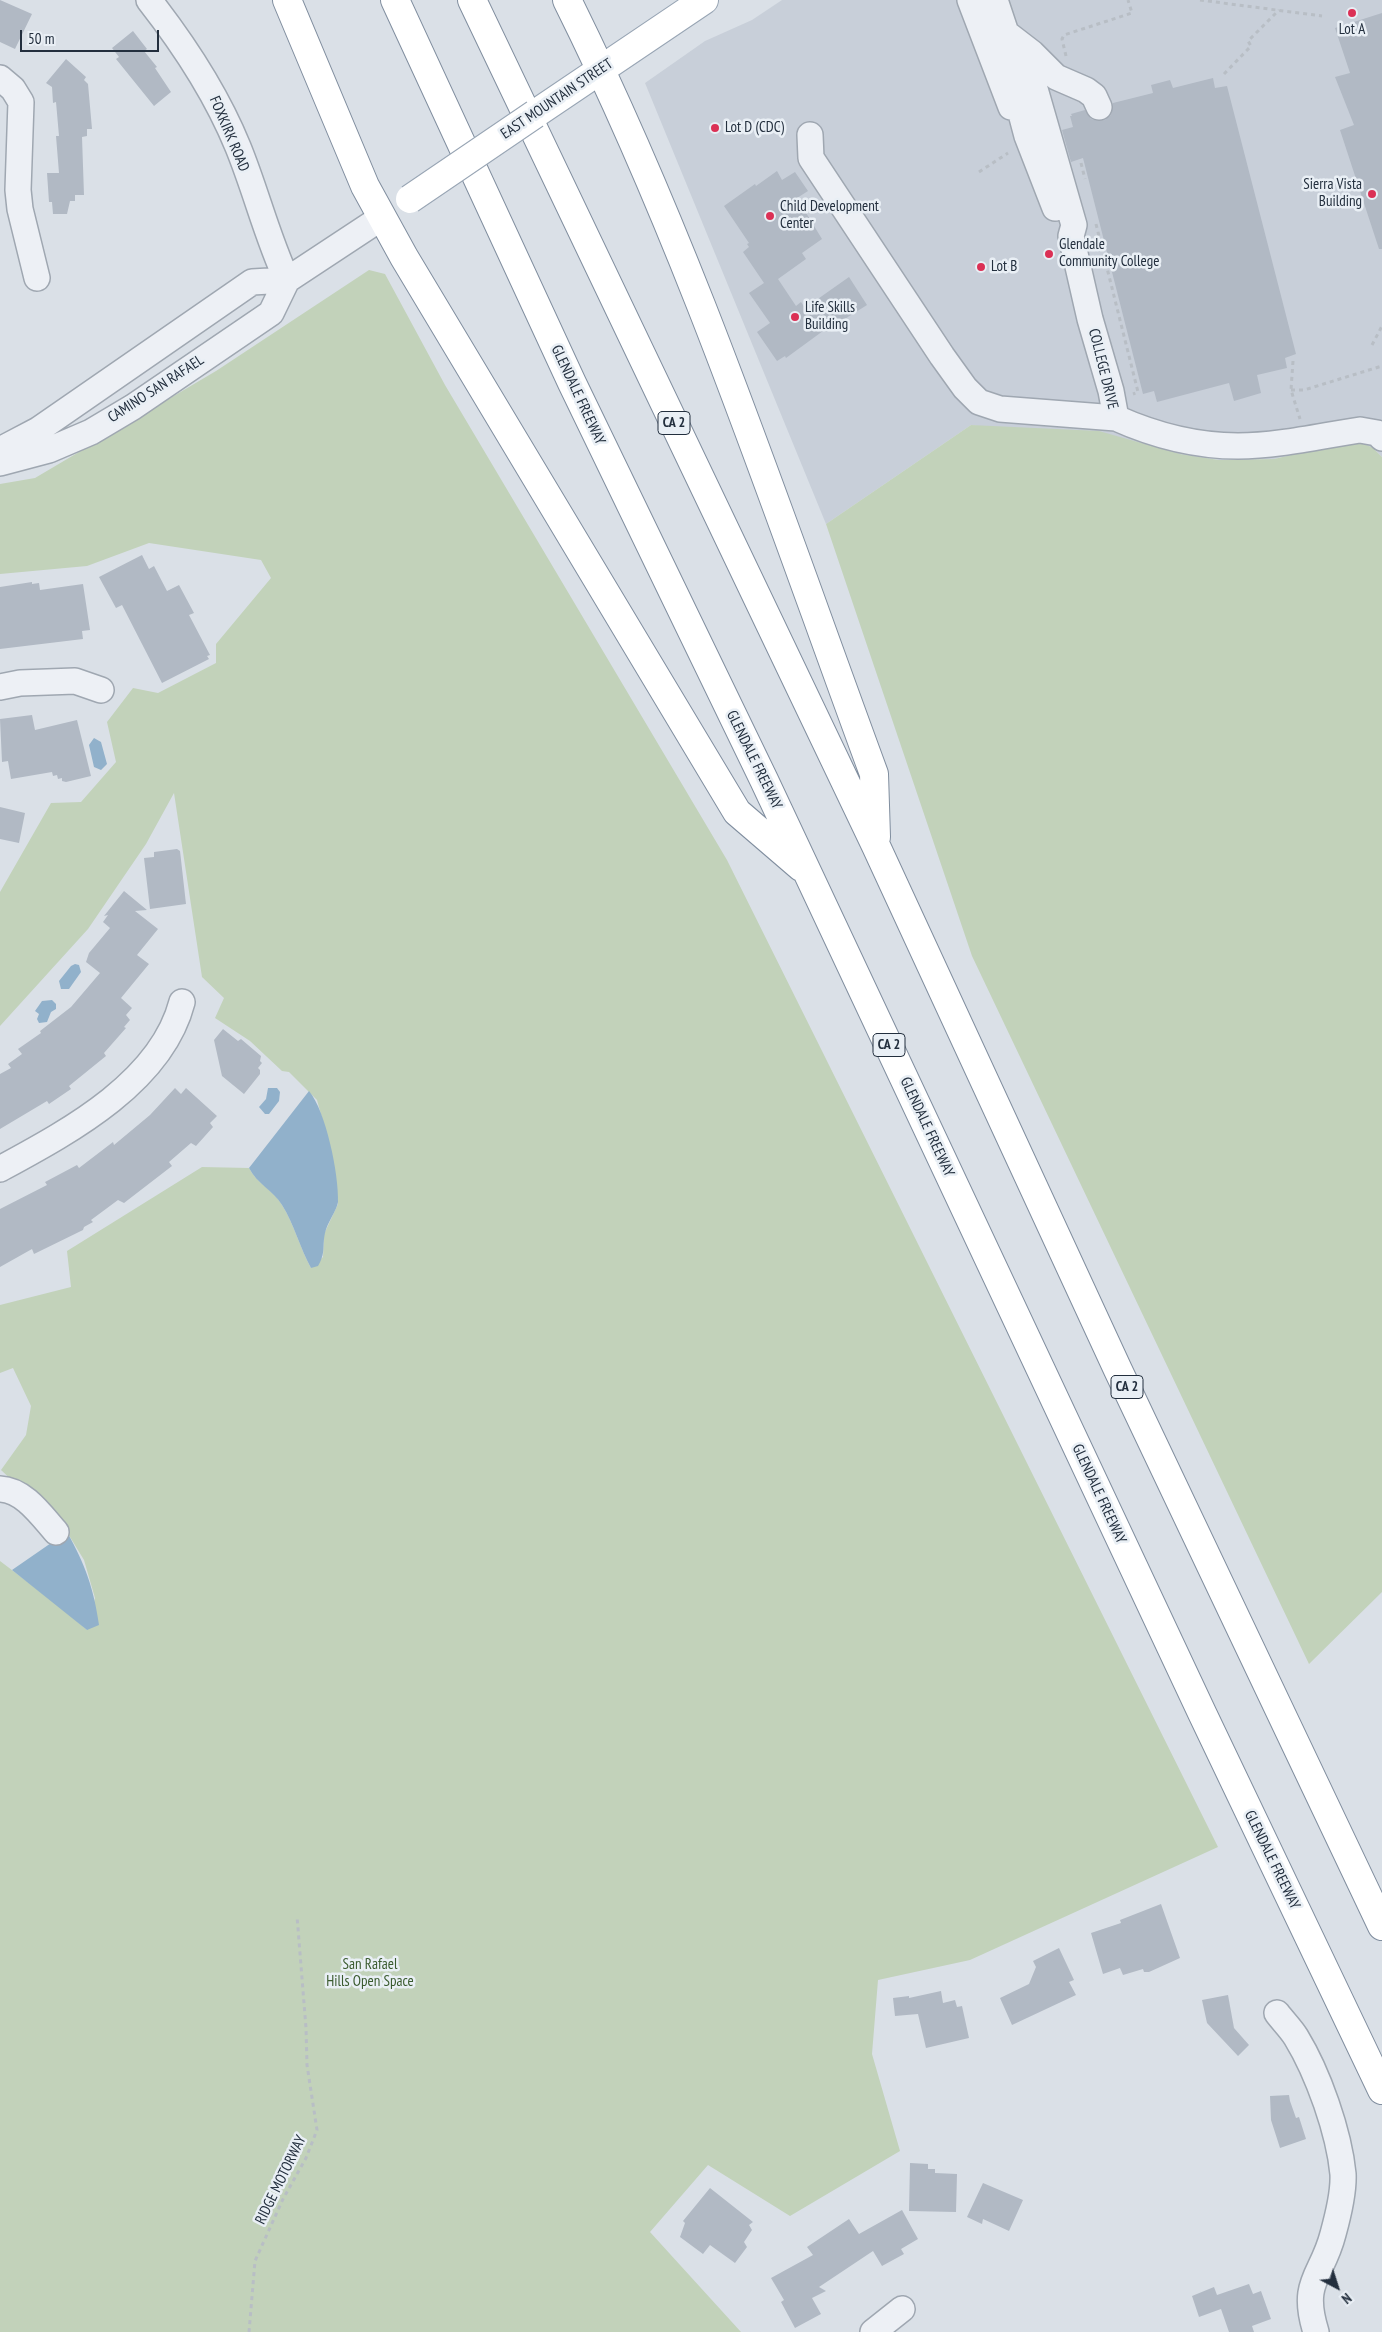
<!DOCTYPE html>
<style>
body{margin:0}
#map{position:relative;width:1382px;height:2332px;overflow:hidden;background:#dae0e7;font-family:"PT Sans Narrow",sans-serif}
canvas{display:block}
.north{position:absolute;left:1312px;top:2262px;width:50px;height:50px;-webkit-text-stroke:4px #e9eff5;paint-order:stroke;rotate:140deg;font-size:14px;font-weight:700;line-height:20px;text-align:center;color:#232f3e}
.north::after{content:'';display:block;margin:auto;width:18px;height:22px;background:#232f3e;clip-path:polygon(50% 0,100% 100%,50% 72%,0 100%)}
.scale{position:absolute;left:20px;top:30px;width:139px;height:22px;box-sizing:border-box;border:2px solid #232f3e;border-top:0;padding-left:6px;font-size:15px;line-height:18px;white-space:nowrap;color:#232f3e;-webkit-text-stroke:4px #e9eff5;paint-order:stroke}
</style>
<div id="map">
<canvas width="1382" height="2332"></canvas>
<div class="north">N</div>
<div class="scale">50 m</div>
</div>
<script>
const c = document.querySelector('canvas').getContext('2d');
c.lineJoin = 'round';
function paint(path, color) { c.fillStyle = color; c.fill(path, 'evenodd'); }
function strokePath(path, color, width, dash) { c.strokeStyle = color; c.lineWidth = width; c.lineCap = dash ? 'butt' : 'round'; c.setLineDash(dash || []); c.stroke(path); }
function drawText(font, color, halo, rows, align = 'center') {
  c.font = font + ' "PT Sans Narrow",sans-serif'; c.lineWidth = 5; c.setLineDash([]); c.textBaseline = 'middle'; c.strokeStyle = halo; c.fillStyle = color; for (const [text, x, y, turn = 0] of rows) {
    c.save(); c.translate(x, y); c.rotate((+turn || 0) * Math.PI / 180); c.textAlign = isNaN(turn) ? turn : align; if (halo) c.strokeText(text, 0, 0); c.fillText(text, 0, 0); c.restore();
  }
}
const built = new Path2D(`
 M782,0H1382V457L1373,448L1347,442L1274,459L1219,460L971,425L826,524L645,83L705,41L752,20Z`);
const green = new Path2D(`
 M369,270L385,274L445,385L727,860L1218,1847L970,1960L878,1980L872,2054L900,2151L790,2216L708,2165L650,2232L741,2332H0V1561L62,1608L87,1630L95,1598L84,1560L67,1532L1,1470L26,1435L31,1406L13,1368L0,1373V1305L71,1287L67,1251L202,1167L249,1168C257,1184 273,1189 282,1205C294,1224 300,1248 311,1268L323,1257L324,1234L338,1204L331,1151L317,1100L289,1072L282,1071L250,1041L215,1018L224,998L202,977L174,793L146,844L88,929L0,1026V892L51,803L81,802L116,762L107,722L133,688L158,693L216,663V644L271,578L261,560L149,543L87,566L0,574V484L35,478L216,371Z
 M971,425L1099,431L1180,454L1219,460L1274,459L1347,442H1360L1373,448L1382,457V1592L1309,1664L972,956L826,524Z`);
const water = new Path2D(`
 M94,738L101,742L107,764L101,770L94,767L89,745Z
 M75,964L79,965L81,972L69,989H61L59,981L71,966Z
 M52,1000L56,1004V1009L51,1012L47,1022L39,1023L37,1019L39,1014L35,1011L42,1001Z
 M268,1088H277L280,1092L279,1101L269,1114H265L259,1107L266,1099Z
 M309,1091C326,1111 339,1175 338,1202C337,1210 327,1223 325,1233C322,1247 326,1253 318,1266L311,1268C300,1248 294,1224 282,1205C273,1190 257,1184 249,1168Z
 M67,1532C85,1564 94,1589 99,1625L87,1630L12,1570Z`);
const building = new Path2D(`
 M0,0L32,14L15,49L0,42Z
 M1382,13V249H1379L1340,130L1354,125L1335,77L1350,73L1335,28Z
 M133,31L147,49L144,51L157,67L155,68L171,92L154,106L116,59L119,57L112,48Z
 M66,59L86,77L84,80L88,84L92,129H87V136L82,137L84,195H75V201H70L67,214H53L52,202H49L47,173H59L56,136H59L56,102L53,103L52,87L46,83Z
 M1213,78L1215,88L1227,86L1296,354L1285,358L1287,368L1257,375L1261,393L1234,401L1229,383L1157,402L1154,391L1143,394L1083,158L1071,162L1062,130L1073,127L1070,116H1072L1071,114L1085,110L1091,119L1098,121L1105,120L1111,115L1113,103L1153,93L1151,85L1170,80L1173,88Z
 M777,171L782,180L795,172L808,191L797,198L822,239L802,253L806,259L778,279L796,306L801,302L805,308L849,277L867,305L840,322L838,320L786,358L785,356L777,361L757,332L770,323L749,293L764,283L743,252L749,247L747,244L749,243L724,206L755,184L756,186Z
 M142,555L149,569L154,566L167,591L179,585L194,613L189,615L210,655L207,656L209,659L162,683L122,605L116,608L99,577Z
 M32,582V584L39,583L40,590L83,584L90,630L82,631L83,639L0,649V587Z
 M32,715L35,730L77,720L91,776L66,782L62,781V778L58,779L57,775L53,776L52,772L11,779L8,761L2,762L0,719Z
 M0,807L25,813L19,843L0,839Z
 M177,849L180,851L186,904L150,909L144,858L154,857V852Z
 M124,891L147,910L135,911L158,929L137,955L149,964L121,998L132,1008L126,1015L130,1020L124,1027L126,1028L104,1053L106,1056L69,1086L71,1089L49,1104L47,1101L0,1129V1074L11,1068L8,1064L22,1054L18,1049L41,1033L40,1031L71,1007L100,973L86,962L89,953L110,928L103,922L108,915L104,916Z
 M223,1029L238,1041L241,1039L261,1056L260,1061L262,1063L258,1068L260,1070V1074L244,1094L222,1076L214,1040Z
 M175,1088L181,1094L186,1088L217,1116L210,1123L213,1127L196,1146L191,1143L169,1162L172,1166L124,1203L118,1200L91,1220L93,1222L84,1227L83,1230L34,1254L32,1249L0,1267V1209L47,1185L45,1182L77,1165L79,1168L113,1142L114,1145L150,1115Z
 M1161,1904L1180,1958L1149,1972H1144L1143,1969L1123,1975L1120,1968L1103,1974L1091,1933L1121,1923L1120,1920Z
 M1059,1948L1074,1980L1069,1982L1076,1995L1012,2025L1000,1998L1029,1984L1036,1967L1033,1961Z
 M941,1991L943,2003L955,2000L957,2007L962,2006L969,2038L926,2048L918,2014L895,2016L893,1998L909,1996V1998Z
 M1228,1995L1234,2028L1249,2045L1238,2056L1207,2023L1202,2000Z
 M1289,2095L1290,2101L1296,2118L1299,2117L1306,2139L1280,2148L1271,2120L1270,2096Z
 M910,2163L928,2164V2169H935V2173L957,2174L956,2212L909,2211Z
 M983,2183L1023,2200L1009,2231L983,2219L982,2224L967,2217Z
 M710,2188L753,2222L749,2225L752,2230L744,2242L747,2247L735,2263L710,2245L703,2254L680,2237L685,2223L683,2221Z
 M902,2210L918,2239L901,2249L904,2254L882,2266L873,2251L819,2287L826,2291L812,2298L821,2314L795,2328L781,2302L784,2300L771,2278L813,2255L807,2247L849,2219L859,2234Z
 M1249,2284L1253,2294L1261,2291L1271,2319L1252,2326L1254,2332H1229L1221,2309L1199,2317L1192,2296L1214,2287L1217,2295Z`);
const path = new Path2D(`
 M1200,0L1322,16
 M1066,56L1062,39L1064,35L1132,13L1128,0
 M1224,74L1251,46L1248,41L1279,10
 M1081,163L1085,179
 M979,172L1008,153
 M1096,224L1138,392L1133,394
 M1372,345L1382,326
 M1293,361L1291,390L1300,419
 M1291,390H1304L1382,366
 M249,2332L255,2261L283,2199L306,2158L317,2130L307,2065L306,2028L297,1916`);
const minor = new Path2D(`
 M149,0C185,46 216,93 238,147C256,191 267,237 287,280
 M970,0L1011,107
 M995,0L1019,72L1014,87L1027,136L1055,208
 M1006,33L1032,53L1056,77L1086,90L1094,96L1099,107
 M1019,72L1033,82L1074,225L1071,236L1090,319L1111,391L1116,418C1154,435 1196,446 1238,446C1278,446 1320,436 1360,430L1377,433L1382,438
 M0,78L13,89L21,102L18,190L20,209L37,278
 M810,135L811,158L942,356L965,388L979,402L1000,409L1116,418
 M0,450L38,430L252,282L287,280L381,218
 M0,463L49,450L91,432L133,407L271,313L287,280
 M0,687L20,683L75,681L101,690
 M0,1169C68,1132 161,1083 182,1002
 M0,1489C24,1490 41,1515 56,1532
 M1277,2013C1283,2021 1291,2029 1296,2037C1318,2073 1339,2132 1343,2174C1344,2193 1338,2216 1333,2234C1322,2277 1300,2281 1316,2332
 M873,2332L902,2309`);
const major = new Path2D(`
 M535,114L704,0`);
const highway = new Path2D(`
 M287,0L365,186L404,257L737,812L801,867
 M395,0L572,383L764,780L1203,1715L1382,2090
 M472,0L876,846L1118,1370L1382,1926
 M567,0C691,249 778,514 874,774L876,837`);
const majorBridge = new Path2D(`
 M410,199L535,114`);
const markers = [
 [1352,13,5,"#db3055"],
 [715,128,5,"#db3055"],
 [1372,194,5,"#db3055"],
 [770,216,5,"#db3055"],
 [1049,254,5,"#db3055"],
 [981,267,5,"#db3055"],
 [795,317,5,"#db3055"]
];
const shields = [
 [674,423,32],
 [889,1045,32],
 [1127,1387,32]
];
const shieldNames = [
 ["CA 2",674,423],
 ["CA 2",889,1045],
 ["CA 2",1127,1387]
];
const poiNames = [
 ["Lot A",1352,30,"center"],
 ["Lot D (CDC)",725,128],
 ["Sierra Vista",1362,185,"right"],
 ["Building",1362,202,"right"],
 ["Child Development",780,207],
 ["Center",780,224],
 ["Glendale",1059,245],
 ["Community College",1059,262],
 ["Lot B",991,267],
 ["Life Skills",805,308],
 ["Building",805,325]
];
const streetNames = [
 ["EAST MOUNTAIN STREET",557,99,-34],
 ["FOXKIRK ROAD",229,134,67],
 ["COLLEGE DRIVE",1103,369,76],
 ["CAMINO SAN RAFAEL",156,389,-33],
 ["GLENDALE FREEWAY",578,395,65],
 ["GLENDALE FREEWAY",754,760,64],
 ["GLENDALE FREEWAY",927,1127,65],
 ["GLENDALE FREEWAY",1099,1494,65],
 ["GLENDALE FREEWAY",1272,1860,64],
 ["RIDGE MOTORWAY",281,2180,-64]
];
const parkNames = [
 ["San Rafael",370,1965],
 ["Hills Open Space",370,1982]
];
paint(built, '#c8cfd9');
paint(green, '#c2d2ba');
paint(water, '#91b1cb');
paint(building, '#b1b9c4');
strokePath(minor, '#9fa7b1', 28);
strokePath(major, '#98a5b4', 30);
strokePath(highway, '#808e9f', 30);
strokePath(path, '#b8bec5', 3, [4, 4]);
strokePath(minor, '#edf0f5', 25);
strokePath(major, '#fff', 28);
strokePath(highway, '#fff', 28);
strokePath(majorBridge, '#98a5b4', 30, []);
strokePath(majorBridge, '#fff', 28);
for (const [x, y, r, color] of markers) { const dot = new Path2D(); dot.arc(x, y, r, 0, 2 * Math.PI); c.fillStyle = color; c.fill(dot); strokePath(dot, '#e9eff5', 2); }
for (const [x, y, w] of shields) { const box = new Path2D(); box.roundRect(x - w / 2, y - 11.5, w, 23, 4); c.fillStyle = '#e9eff5'; c.fill(box); strokePath(box, '#232f3e', 1); }
drawText('bold 14px', '#232f3e', null, shieldNames);
drawText('15px', '#232f3e', '#e9eff5', poiNames, 'left');
drawText('15px', '#232f3e', '#e9eff5', streetNames);
drawText('15px', '#3a5b2f', '#e9eff5', parkNames);
</script>
